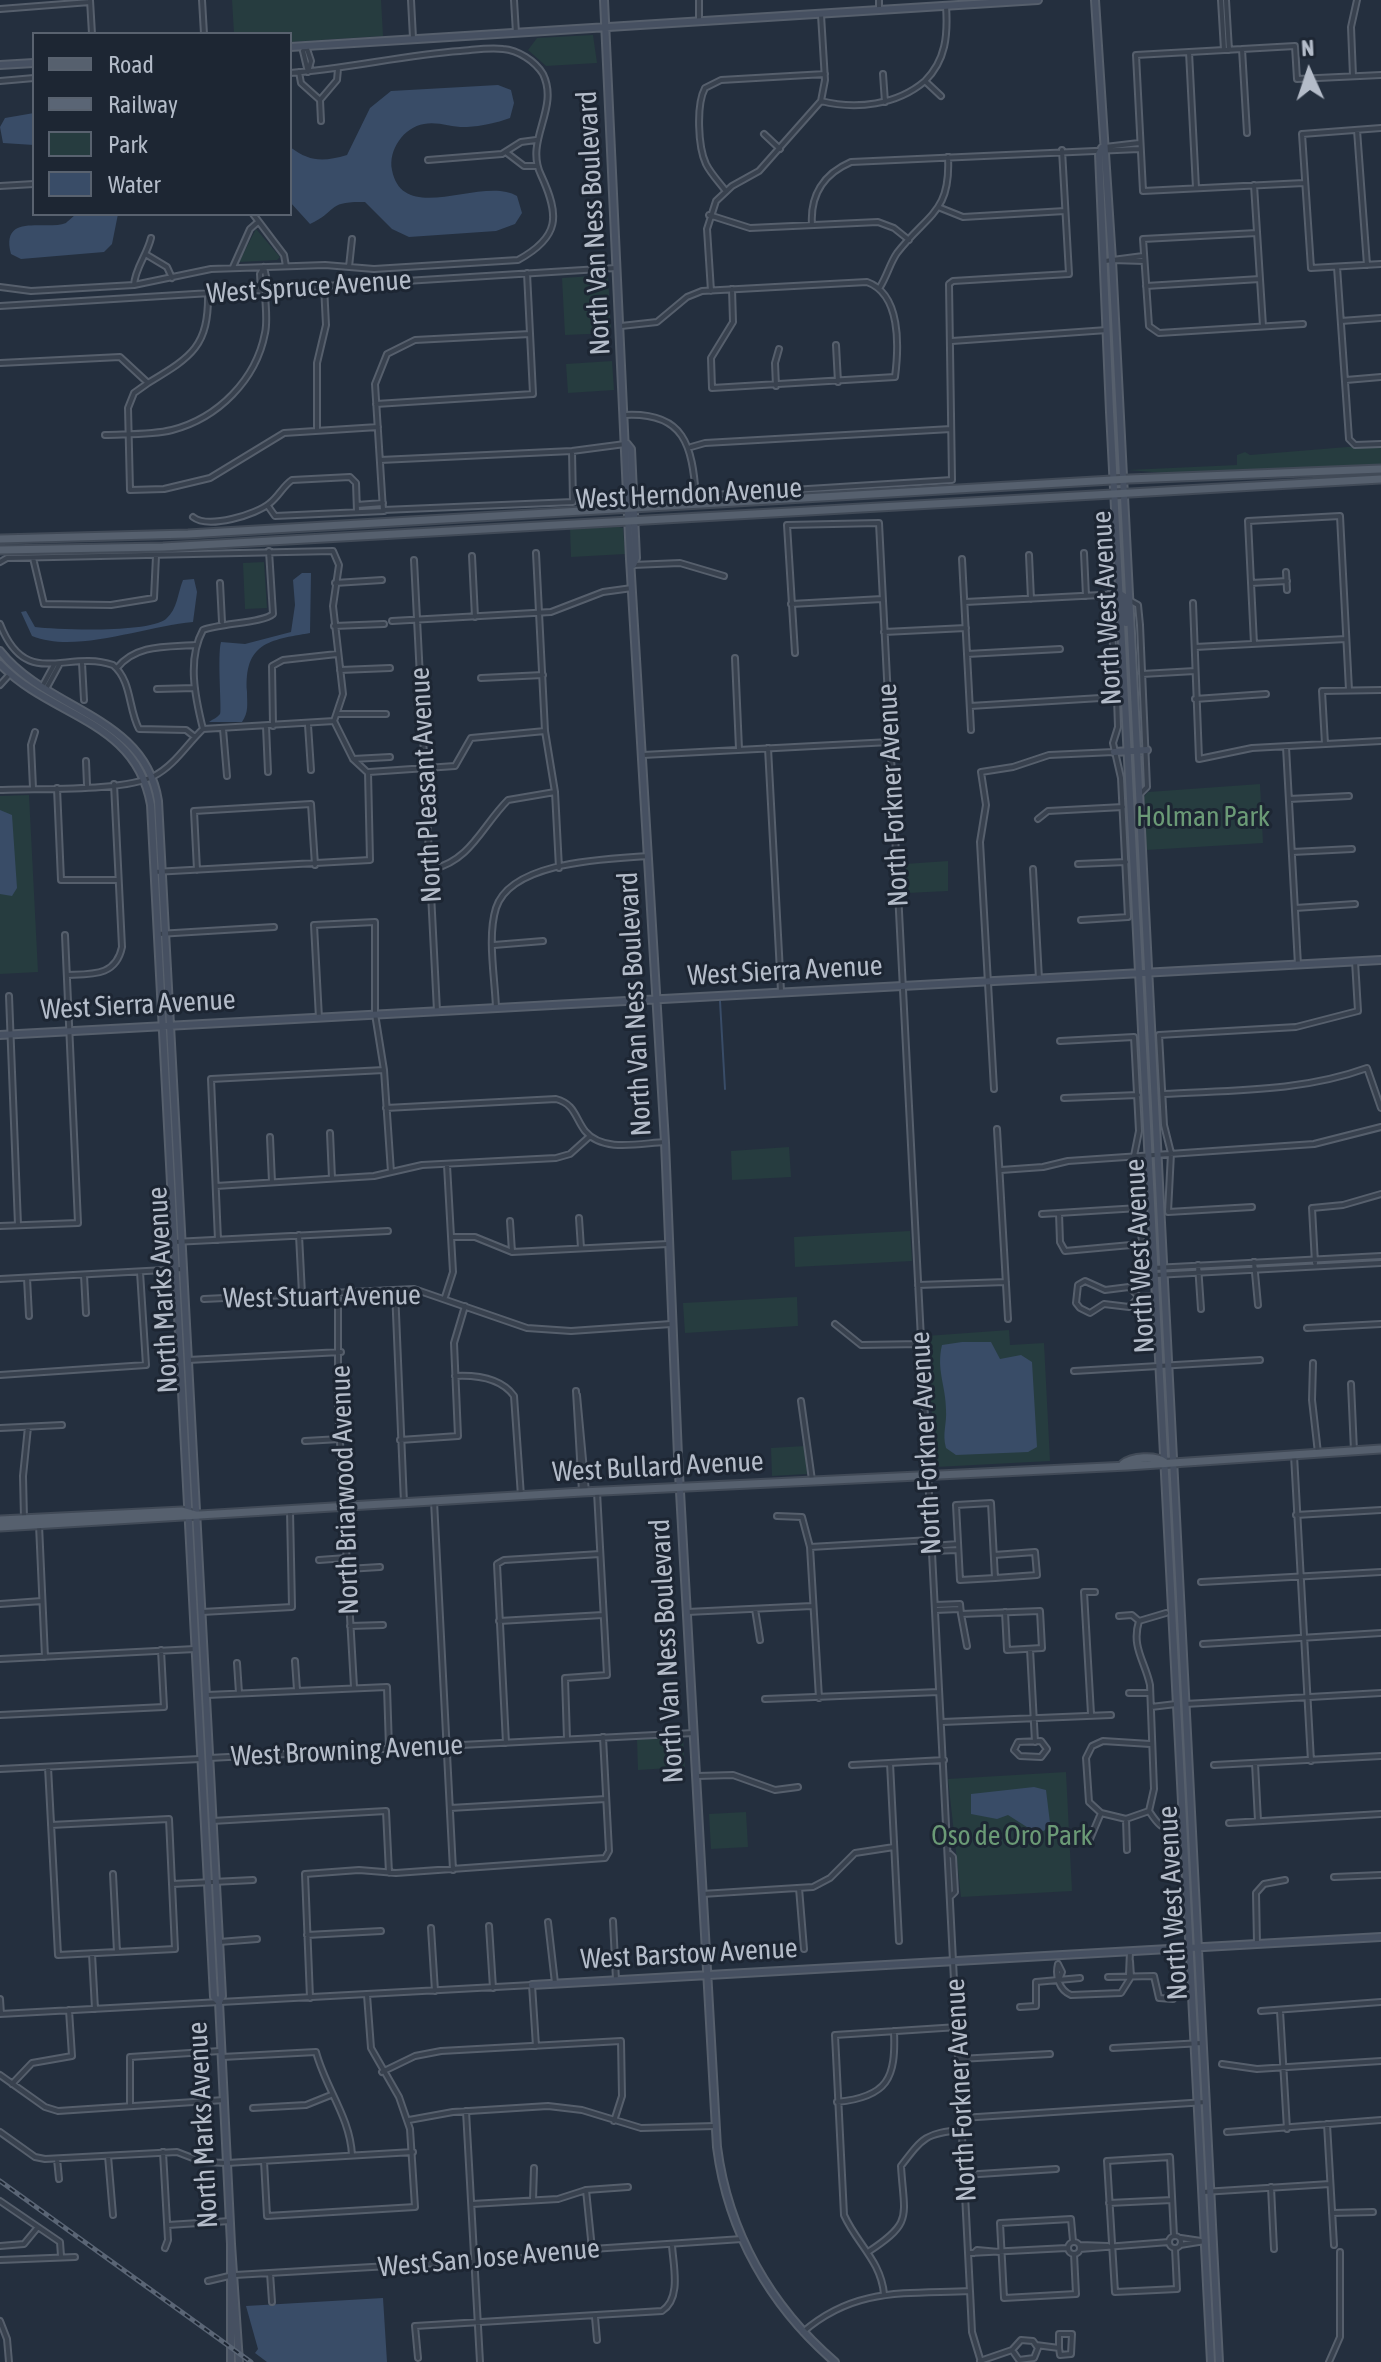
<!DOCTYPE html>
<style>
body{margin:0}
#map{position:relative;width:1381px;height:2362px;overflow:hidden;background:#242f3e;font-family:"Asap Condensed",sans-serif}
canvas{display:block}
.legend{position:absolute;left:32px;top:32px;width:260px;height:184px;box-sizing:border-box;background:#1d2633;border:2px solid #59626f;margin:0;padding:10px 14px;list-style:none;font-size:24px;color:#b4bcc9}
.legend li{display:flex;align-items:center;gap:16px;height:40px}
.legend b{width:40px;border:2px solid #59626f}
.north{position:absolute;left:1269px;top:32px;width:80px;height:80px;-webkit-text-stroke:6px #1d2633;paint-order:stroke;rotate:357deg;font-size:22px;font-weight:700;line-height:32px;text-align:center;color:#b4bcc9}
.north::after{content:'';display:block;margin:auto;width:28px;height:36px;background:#b4bcc9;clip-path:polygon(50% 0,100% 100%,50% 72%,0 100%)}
</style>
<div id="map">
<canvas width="1381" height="2362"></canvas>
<ul class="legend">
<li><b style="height:10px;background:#56606e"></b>Road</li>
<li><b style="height:10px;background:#5a6575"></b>Railway</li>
<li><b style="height:22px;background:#263c3f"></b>Park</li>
<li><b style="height:22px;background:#394c67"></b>Water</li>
</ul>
<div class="north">N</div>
</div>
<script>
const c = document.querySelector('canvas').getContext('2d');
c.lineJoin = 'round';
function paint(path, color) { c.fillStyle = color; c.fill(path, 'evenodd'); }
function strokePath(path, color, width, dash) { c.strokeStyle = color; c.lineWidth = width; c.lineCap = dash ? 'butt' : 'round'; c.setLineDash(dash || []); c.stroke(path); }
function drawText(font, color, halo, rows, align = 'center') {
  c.font = font + ' "Asap Condensed",sans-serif'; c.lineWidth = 6; c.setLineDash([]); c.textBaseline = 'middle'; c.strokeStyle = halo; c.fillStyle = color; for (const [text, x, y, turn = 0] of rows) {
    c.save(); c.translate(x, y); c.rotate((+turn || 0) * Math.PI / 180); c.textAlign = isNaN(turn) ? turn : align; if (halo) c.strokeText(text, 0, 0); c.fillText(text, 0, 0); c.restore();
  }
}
const green = new Path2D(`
 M232,0H381L383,36L290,42V34H234Z
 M593,35L597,63L546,66L528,50L537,38Z
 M256,229L280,257L277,260L239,262Z
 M608,275L611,333L565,335L562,278Z
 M612,361L614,390L568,393L566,364Z
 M1347,447H1381V465L1164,473L1128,470L1237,465V455L1245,452L1250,455Z
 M619,527L623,528L625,554L571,557L570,528Z
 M264,562L267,608L245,609L243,563Z
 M1260,784L1263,843L1146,850L1143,798L1148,792Z
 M29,795L38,972L0,974V796Z
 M948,861V891L907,893L905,864Z
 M789,1147L791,1177L732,1180L731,1151Z
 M910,1231L912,1261L795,1267L794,1237Z
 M797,1297L798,1326L685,1333L683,1303Z
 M1009,1330L1010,1345L1044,1343L1050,1461L936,1467L926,1336Z
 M805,1446L807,1474L772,1476L771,1448Z
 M683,1736L685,1767L638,1770L637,1739Z
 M1066,1772L1072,1891L961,1897L948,1779Z
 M746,1812L748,1847L711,1849L709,1814Z`);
const water = new Path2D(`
 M498,85L511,90L514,103L510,118C496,123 482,126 467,127C453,128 438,121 424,124C404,127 388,150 392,170C403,227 483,175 517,196L522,213L515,224L496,231L409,237L392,229L365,202C326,201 338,211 310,224L290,202V147C310,162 323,162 347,155L370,108L391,91Z
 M34,113V145L3,143L0,127L5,118Z
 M76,214H118L112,244L104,252L21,259L11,254C0,212 46,231 66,223C67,222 75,215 76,214Z
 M302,573H311L310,633C269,640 244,643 247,692C247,704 249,712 242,722H209C213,719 217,718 220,714C222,712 217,656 221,642L245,644L291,632L295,605L293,580Z
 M194,579L197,592L193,622C145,626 76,654 32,636L21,612L26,611L35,627C60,630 148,633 166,619C178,608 177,595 183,580Z
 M0,810L12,815L17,888L12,896L0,894Z
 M962,1342H991L1000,1359L1021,1355L1032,1362L1037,1447L1028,1452L956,1455L946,1448C942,1433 947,1424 946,1410C946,1386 936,1370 942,1345Z
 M1034,1787L1046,1790L1050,1823L1044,1831L1030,1829L1008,1815L997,1819L971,1814V1794Z
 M383,2298L387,2362H267L255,2353L258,2349L246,2306Z`);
const stream = new Path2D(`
 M720,1001L725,1089`);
const street = new Path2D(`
 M90,0L92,34
 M202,0L204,34
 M411,0L413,38
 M514,0L516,33
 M699,0V22
 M879,0V9
 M1221,0L1224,50
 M1226,0L1229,50
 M0,9L90,2
 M306,46L311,61L308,72
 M306,46L303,51L308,72
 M1242,49L1247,133
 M1189,52L1196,188
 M299,72L301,83L320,100L321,121
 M883,74L885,102
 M1353,76L1351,27L1357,0
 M0,81L34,78
 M925,81C946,60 948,35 946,6
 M320,100L337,80L338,69
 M821,101C856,110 897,105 925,81L941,96
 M1381,128L1302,134L1311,268L1381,264
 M1357,130L1367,265
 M764,134L780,149
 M1105,147L1139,143
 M507,153L524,166H537
 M428,160L502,154L521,142L536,140
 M1304,183L1143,191L1136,55L1295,46L1297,79L1381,75
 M1254,185L1263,326
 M0,186L34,184
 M725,190C719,182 711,174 706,164C698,147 696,105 705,88L721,80L825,74
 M938,207L963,217L1065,211
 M253,214L284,255L286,266
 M709,215L750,228L878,222L894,228L909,240
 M812,225C810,196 823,174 851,162L1139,149
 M1257,233L1143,239L1149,326L1159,333L1303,324
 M147,255L167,267L172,278
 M1112,260L1144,261
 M1105,261L1143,256
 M233,267L250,229L258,222
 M264,267L269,290
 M349,267L352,239
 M1337,267L1349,439L1355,445L1381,444
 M134,285C135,268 147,255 151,238
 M1146,286L1260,279
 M0,287L31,291L134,285L211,269L325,265L374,269L518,260C560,237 560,216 541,175C524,140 560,109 543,74C535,61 518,50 503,49C489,47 474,50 460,51C403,55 347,69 290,73
 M880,287C887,276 890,263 897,253C927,214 951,213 948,157
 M261,291L260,274L264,267
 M711,291L707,229L716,201L732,186L759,171L821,101L825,80L821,15
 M0,306L616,268
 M1341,321L1381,318
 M621,326L657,322L687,297L702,291L867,282C901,294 899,346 895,377L712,388L711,358L733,322L732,289
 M530,334L415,340L387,354L375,384L383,510L573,502L572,451
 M952,341L1107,330
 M836,345L838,382
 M0,363L120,357L148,383C191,357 209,347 208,293
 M1346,380L1381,377
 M148,383L134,393L128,408L130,490L164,489L210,478L284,433L378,427
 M776,386L775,363L779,349
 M376,404L533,394L527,273
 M625,415C685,412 692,446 696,496L952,480L949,284L953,281L1069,274L1062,150
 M317,431V363L326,325L324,286
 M105,435C127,434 152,435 172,430C218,418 256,380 265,333C268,320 265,304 265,290
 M691,447L705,443L951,429
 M380,460L572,451L625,444
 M357,505L383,503
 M268,506L275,516L384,511
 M193,517C208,529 256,515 270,503C279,496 283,486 292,480L350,477L356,483L357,512
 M536,553L545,731L555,792L559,868
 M1084,553L1086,596
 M1029,555L1031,599
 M472,556L475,617
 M33,558L44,604L111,605L154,598L156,556
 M962,559L971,730
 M414,560L437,1011
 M0,562L7,558L333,551L339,565L333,606L343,694L334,721
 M633,565L680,563L724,576
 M1286,572L1287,590
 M220,583L222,622
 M335,583L382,580
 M1251,583L1287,581
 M1129,600L1138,605L1140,625L1147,787L1139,795
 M965,602L1120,594
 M1193,603L1199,759L1252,748L1381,741
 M791,604L882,599
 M392,621L551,612L603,592L632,588
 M0,624C26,691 66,649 113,665C132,681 128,708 139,729L186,730L195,737
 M334,626L384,624
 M884,632L966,628
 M1254,644L1248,521L1340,516L1349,690
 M1195,647L1346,639
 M795,653L787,525L879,523L970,2291L972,2332L981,2362
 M967,654L1060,649
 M735,658L739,749
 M82,663L84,700
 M117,668C136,644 167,647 195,645
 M340,670L390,668
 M1142,674L1195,671
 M481,678L543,675
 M0,685L10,674
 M42,687L54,665
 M46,689L59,665
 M157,689L195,688
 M1195,699L1266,694
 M970,706L1117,697
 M339,714H386
 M334,721L353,759L367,772
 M308,725L311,770
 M266,726L268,772
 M273,726L272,666L283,660L337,654
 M203,729L334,721
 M223,729L227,776
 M1325,744L1322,691L1381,690
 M1286,747L1298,965
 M768,748L781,991
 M643,755L890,742
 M353,759L390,757
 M86,761L87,785
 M369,772L455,766L471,738L545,731
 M33,788L31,745L35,732
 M57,788L61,880H118
 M0,790C37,788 124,792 154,776C175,765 187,744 203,729C195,697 187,659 203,630C222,623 263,623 273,614L269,551
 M1289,799L1349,796
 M1038,819L1048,811L1123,807
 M1292,852L1352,849
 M1078,864L1126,862
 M433,869C471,860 482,826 508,800L555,792
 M1033,869L1039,979
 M197,870L194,811L311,804L315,865
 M154,872L370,860L368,772
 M1295,908L1355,904
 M1081,920L1128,917L1121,778L1113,743L1118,727L1117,697L1109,594
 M158,934L274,927
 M494,945L543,941
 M67,975C93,974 116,976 122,947L114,784
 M9,996L18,1225
 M496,1008C495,978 487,937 496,908C511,861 607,859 648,856
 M319,1018L314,925L375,922V1014L384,1070L391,1172
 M994,1089L980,842L986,805L981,772L1013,767L1049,755L1114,752
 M1163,1094C1232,1090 1301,1092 1367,1068L1381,1108
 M1064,1098L1138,1095
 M386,1108L556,1099C575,1104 575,1118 585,1131C603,1153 641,1143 665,1142
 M997,1129L1008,1319
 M330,1133L332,1178
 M270,1137L272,1182
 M1001,1170L1043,1167L1068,1161L1314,1144L1381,1127
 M216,1186L374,1176L422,1165L556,1158L570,1154L590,1136
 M1252,1207L1168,1212L1171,1153L1164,1125L1159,1035L1296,1027L1358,1011L1355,961
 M1059,1213L1060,1242L1065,1251L1142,1244L1139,1208L1143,1182L1134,1156L1139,1131L1134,1037L1060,1041
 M1042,1214L1139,1208
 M579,1218L581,1248
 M510,1221L512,1252
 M0,1226L78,1223L65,935
 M299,1235L302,1294
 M451,1237H475L512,1252L668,1244
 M218,1240L211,1079L384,1070
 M174,1242L388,1231
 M1254,1262L1258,1305
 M1315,1263L1312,1208L1343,1205L1381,1194
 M1198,1265L1201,1309
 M1154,1268L1381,1256
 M84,1275L86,1313
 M1155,1275L1381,1263
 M27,1278L29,1316
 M0,1279L183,1269
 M918,1285L1006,1282
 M395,1290L404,1503
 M338,1293V1407L354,1687
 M445,1297L453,1272L447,1165
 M1139,1297L1129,1287L1105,1290L1085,1281L1078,1285L1076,1303L1080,1308L1090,1313L1104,1304L1129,1307L1139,1297L1156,1296
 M204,1299L414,1289L527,1328L571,1331L671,1324
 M835,1324L861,1345L921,1344
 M1307,1328L1381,1324
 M188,1360L341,1352
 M1313,1363L1312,1400L1318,1453
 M1074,1371L1260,1360
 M0,1375L146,1365L140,1272
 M455,1376C476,1375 501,1378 514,1396L521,1496
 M1351,1384L1354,1451
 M576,1391L582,1492
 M577,1395L586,1492
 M801,1401L812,1480
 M0,1428L62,1425
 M400,1440L458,1436L454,1343L465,1306
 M305,1441L340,1439
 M1294,1455L1311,1761
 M434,1501L453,1870
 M991,1503L995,1578L960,1580L956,1505Z
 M1296,1515L1381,1510
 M777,1516L802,1517L810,1547L819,1698
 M24,1519L23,1476L28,1427
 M39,1525L45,1657
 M932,1546L958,1544
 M810,1547L931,1540
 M932,1551L957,1550
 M994,1555L1035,1552L1037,1575L995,1578
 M319,1560L346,1558
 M347,1569L380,1567
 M1201,1582L1381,1572
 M0,1604L42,1601
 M935,1605L960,1604L961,1614L1040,1611L1042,1648L1007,1650L1005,1612
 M755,1609L760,1640
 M935,1610L960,1609
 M202,1612L292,1607L290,1511
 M687,1612L812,1606
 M961,1614L967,1646
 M1119,1616L1132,1615L1139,1621L1166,1613
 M499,1621L603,1615
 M350,1626L383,1625
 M1203,1644L1381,1633
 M1030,1649L1035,1742
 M0,1659L195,1649
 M295,1661L297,1690
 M237,1663L239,1693
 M1129,1693H1150
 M207,1695L387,1687L389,1748
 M765,1699L939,1692
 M1185,1704L1381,1693
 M1151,1707L1176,1704
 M1091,1714L1084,1592H1095
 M0,1715L164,1707L161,1650
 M942,1722L1111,1715
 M567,1739L565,1678L607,1675L597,1492
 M1041,1741L1047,1749L1041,1757L1020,1756L1014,1750L1018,1742Z
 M506,1743L497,1564L504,1560L600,1554
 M209,1758L694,1733
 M890,1763L899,1941
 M1255,1763L1258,1821
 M852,1765L944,1760
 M1214,1765L1381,1756
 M48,1767L58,1955L175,1949L169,1819L51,1825
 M0,1769L200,1759
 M697,1776L733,1775L775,1790L798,1787
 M450,1808L606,1799
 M1149,1811C1157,1823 1161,1830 1177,1829
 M1101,1813L1126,1819L1149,1811L1154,1789L1150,1685C1145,1661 1131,1647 1139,1621
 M1126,1819L1127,1850
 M212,1821L386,1811L389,1873
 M1229,1823L1381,1814
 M1090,1839L1101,1813L1089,1802L1086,1758L1092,1746L1103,1741L1150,1744
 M950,1854L953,1857L955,1892L951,1896
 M113,1874L117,1952
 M1334,1877L1381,1875
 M172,1884L253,1880
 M799,1888L804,1949
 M702,1894L813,1887L830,1878L855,1853L894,1847
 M613,1921L616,1980
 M548,1922L555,1983
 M489,1926L493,1988
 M431,1928L435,1991
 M307,1935L381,1931
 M219,1942L257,1939
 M1257,1944L1256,1893L1264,1884L1285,1880
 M1130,1951L1129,1975L1131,1977L1130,1961
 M92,1954L95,2009
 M1108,1977L1154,1976L1159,1998L1173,1999
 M1059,1980L1062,1972L1058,1964C1055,1976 1059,1990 1071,1995L1121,1993L1131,1977
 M310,1998L305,1874L359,1870L396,1873L605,1858L609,1851L603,1737
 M0,1999L1,2014
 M1020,2007L1036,2006V1982L1080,1978
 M1261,2011L1381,2002
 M1280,2011L1287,2129
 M0,2014L532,1985L536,2046
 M1113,2048L1202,2043
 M222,2057L316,2052C326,2089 350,2117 352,2155
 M959,2059L1050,2054
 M1222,2064L1257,2069L1381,2061
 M382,2072L415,2056L441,2051L621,2041L622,2096L614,2121
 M0,2075L45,2107L58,2111L224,2100
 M12,2084L32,2063L72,2056L69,2010
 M837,2102C888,2097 896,2078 894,2031
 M130,2106V2057L220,2051
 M253,2108L306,2105L331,2095
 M466,2111L480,2362
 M962,2118L1206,2102
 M409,2120L453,2112L548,2106L582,2110L641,2128L715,2126
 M1327,2124L1334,2245
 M0,2132L35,2157L45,2159L177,2152L203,2162L227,2163L413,2152
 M1227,2132L1381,2120
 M163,2152L168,2240L165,2248
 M108,2156L113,2215
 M57,2159L59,2179
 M264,2161L267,2216L415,2207L410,2129L399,2097L371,2048L367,1995
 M964,2175L1056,2169
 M1271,2187L1274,2249
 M586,2190L592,2249
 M1203,2192L1330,2184
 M533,2200L534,2168
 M0,2201L60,2242L61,2256
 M1109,2203L1172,2200
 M472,2204L558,2199L586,2190L628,2187
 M1332,2213L1373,2212
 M168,2225L230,2221
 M1174,2236L1170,2157L1107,2161L1115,2292L1177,2289L1175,2248
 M1169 2242a6 6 0 1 1 12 0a6 6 0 1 1-12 0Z
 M1181,2238L1201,2241
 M1073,2241L1071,2219L1000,2223L1004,2298L1076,2294L1074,2254
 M1068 2248a6 6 0 1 1 12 0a6 6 0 1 1-12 0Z
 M1080,2245L1108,2246
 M1180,2245L1205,2241
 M0,2246L24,2244L38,2227
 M1080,2249L1169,2242
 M868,2252C914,2222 904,2217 901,2166C923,2137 926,2133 962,2130
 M969,2253L1067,2248
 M974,2253L977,2250L999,2252
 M0,2260L75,2257
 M270,2273L272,2302
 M235,2275L560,2256L592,2249L742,2239
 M208,2281L229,2276
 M884,2294C881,2261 857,2244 844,2215L835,2035L958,2027
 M595,2317L597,2340
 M0,2321L7,2339L9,2362
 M803,2332C855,2287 905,2294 970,2291
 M1036,2345L1059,2348V2334H1072L1071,2354L1060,2355L1059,2348
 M418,2358L415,2326L662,2311C682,2298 673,2265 672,2245
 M980,2361L1012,2350L1021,2340L1033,2341L1038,2348L1034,2358L1019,2360L1012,2350
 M1329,2362L1340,2337V2252`);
const secondary = new Path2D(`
 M604,0L630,559L665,1142L678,1456L717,2147C728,2232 770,2306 835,2362
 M1095,0L1112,260L1219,2362
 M290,47L1038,0
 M0,65L34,63
 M1102,148L1099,154L1110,412L1211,2362
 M627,444L631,449L636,558L633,565
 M1120,594L1125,597L1126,623
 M0,651C47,711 145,715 158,801L222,1996L219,2002L231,2244V2362
 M0,664C52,718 136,719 151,805L211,1940L214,1997L219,2002
 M1114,752L1147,750
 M0,1035L1381,960
 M532,1985L1381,1937
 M231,2244L239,2362`);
const primary = new Path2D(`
 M0,539L188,534L1129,479L1381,469
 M0,550L163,547L1381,479
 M1123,1464C1132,1457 1155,1455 1164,1462
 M0,1520L182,1511L196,1515
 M0,1527L582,1492L1128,1466L1381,1449`);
const rail = new Path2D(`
 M0,2181L251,2362`);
const streetNames = [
 ["North Van Ness Boulevard",594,223,-93],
 ["West Spruce Avenue",309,287,-4],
 ["West Herndon Avenue",689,494,-3],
 ["North West Avenue",1107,608,-93],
 ["North Pleasant Avenue",426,785,-93],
 ["North Forkner Avenue",893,795,-93],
 ["West Sierra Avenue",785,971,-3],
 ["North Van Ness Boulevard",635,1004,-93],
 ["West Sierra Avenue",138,1005,-3],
 ["North West Avenue",1140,1256,-93],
 ["North Marks Avenue",163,1290,-93],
 ["West Stuart Avenue",322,1297,-1],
 ["North Forkner Avenue",926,1443,-93],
 ["West Bullard Avenue",658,1467,-3],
 ["North Briarwood Avenue",345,1490,-92],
 ["North Van Ness Boulevard",667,1651,-93],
 ["West Browning Avenue",347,1751,-3],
 ["North West Avenue",1173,1903,-93],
 ["West Barstow Avenue",689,1954,-3],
 ["North Forkner Avenue",961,2090,-93],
 ["North Marks Avenue",203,2125,-93],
 ["West San Jose Avenue",489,2258,-5]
];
const parkNames = [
 ["Holman Park",1203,817],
 ["Oso de Oro Park",1012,1836]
];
paint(green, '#263c3f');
paint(water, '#394c67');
strokePath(stream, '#394c67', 2);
strokePath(street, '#565f6c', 8);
strokePath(secondary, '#565f6c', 10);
strokePath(primary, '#414a57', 11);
strokePath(street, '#38414e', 4);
strokePath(secondary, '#465061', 6);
strokePath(primary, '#56606e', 7);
strokePath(rail, '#5a6575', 5);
strokePath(rail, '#1d2633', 2, [6]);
drawText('28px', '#b4bcc9', '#1d2633', streetNames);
drawText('28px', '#6b9a76', '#1d2633', parkNames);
</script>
